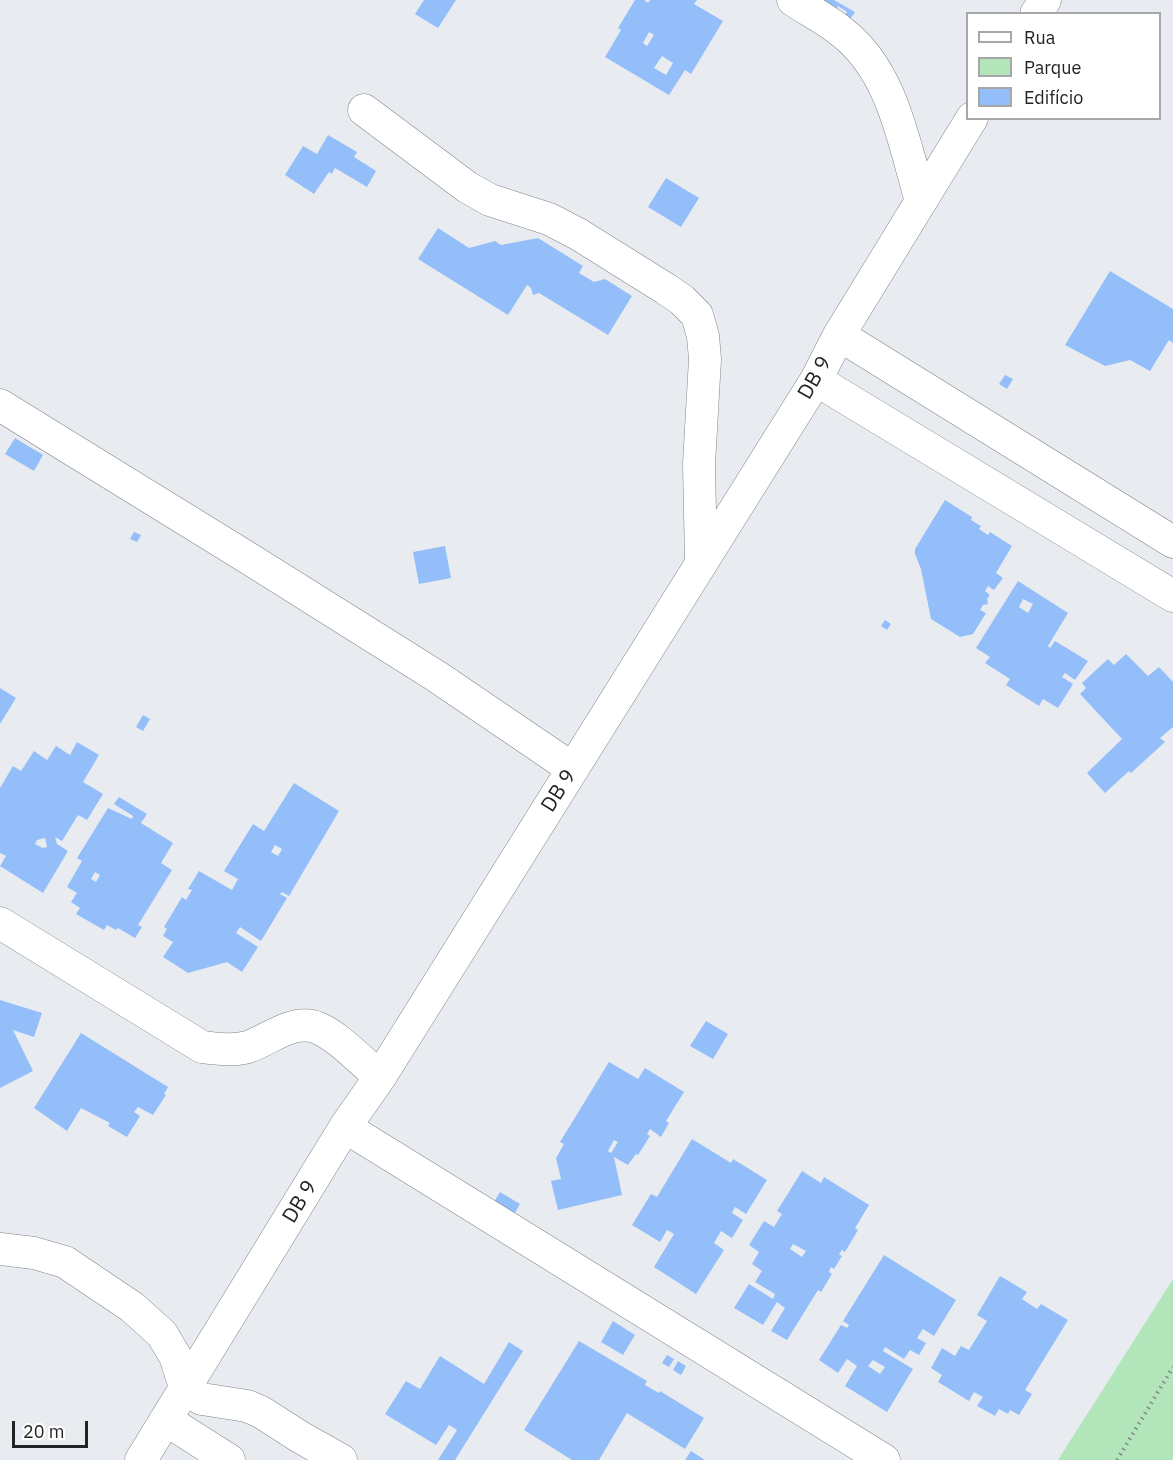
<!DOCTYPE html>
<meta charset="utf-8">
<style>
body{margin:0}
#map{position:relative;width:1173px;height:1460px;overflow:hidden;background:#e8ecf1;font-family:"IBM Plex Sans",sans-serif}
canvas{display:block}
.legend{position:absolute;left:966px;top:12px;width:195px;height:108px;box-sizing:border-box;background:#fff;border:2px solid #a7a7a8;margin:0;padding:8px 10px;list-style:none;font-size:18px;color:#222325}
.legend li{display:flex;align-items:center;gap:12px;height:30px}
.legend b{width:30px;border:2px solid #a7a7a8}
.scale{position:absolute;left:12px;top:1421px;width:76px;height:27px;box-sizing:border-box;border:3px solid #222325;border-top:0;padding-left:8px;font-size:18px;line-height:21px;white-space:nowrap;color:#222325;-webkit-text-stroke:4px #fff;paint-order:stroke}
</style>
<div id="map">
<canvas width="1173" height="1460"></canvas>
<ul class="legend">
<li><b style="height:8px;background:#fff"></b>Rua</li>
<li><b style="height:16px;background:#b2e6ba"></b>Parque</li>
<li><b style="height:16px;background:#94bef9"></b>Edifício</li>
</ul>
<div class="scale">20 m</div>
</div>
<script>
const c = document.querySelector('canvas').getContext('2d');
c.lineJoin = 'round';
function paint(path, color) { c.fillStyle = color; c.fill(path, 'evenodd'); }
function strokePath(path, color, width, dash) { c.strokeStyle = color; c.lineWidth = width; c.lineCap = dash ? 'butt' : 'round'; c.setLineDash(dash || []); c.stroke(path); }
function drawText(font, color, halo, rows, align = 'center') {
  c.font = font + ' "IBM Plex Sans",sans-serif'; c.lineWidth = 4.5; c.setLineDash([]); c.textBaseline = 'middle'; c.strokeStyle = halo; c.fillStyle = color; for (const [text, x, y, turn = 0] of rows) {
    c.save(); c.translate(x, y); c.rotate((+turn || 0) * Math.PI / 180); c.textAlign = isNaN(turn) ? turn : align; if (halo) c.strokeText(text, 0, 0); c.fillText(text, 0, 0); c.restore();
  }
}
const green = new Path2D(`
 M1173,1279V1460H1058Z`);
const building = new Path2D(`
 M424,0H456L438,28L415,14Z
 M635,0H644L648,3L650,0H697L694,4L723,21L691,74L685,70L669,95L605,57L621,30L618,28ZM649,32L654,35L647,46L643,43ZM662,56L673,63L666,75L654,68Z
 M823,0H834L855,12L842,31L815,14ZM838,6L847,12L844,16L835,11Z
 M328,135L357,152L354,157L376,171L367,187L335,168L332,174L329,172L314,194L285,175L303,146L317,154Z
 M666,178L699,198L681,227L648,207Z
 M438,228L469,248L495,241L501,245L538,238L583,266L579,273L594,282L605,279L632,296L608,335L539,293L533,295L531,288L527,285L508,315L418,259Z
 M1110,271L1173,309V343L1169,340L1150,371L1130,360L1105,366L1065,345Z
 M1005,375L1013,379L1007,389L999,384Z
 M15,438L43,455L34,471L5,454Z
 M945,500L972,517L971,520L981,526L979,529L988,535L990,532L1012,546L996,573L1003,578L994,590L988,586L985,591L990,595L987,599L988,604L983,605L980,610L986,613L973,634L960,637L931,619L921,569L915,554V549Z
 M134,532L141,535L137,542L130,539Z
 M445,546L451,578L419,584L413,552Z
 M1018,581L1068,613L1048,646L1050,648L1055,641L1088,661L1075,680L1065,673L1062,677L1073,684L1058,708L1043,699L1039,706L1006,685L1010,679L985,663L990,657L976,648ZM1023,599L1033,604L1028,613L1019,607Z
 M885,620L891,624L887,630L881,626Z
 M1126,654L1148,676L1159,667L1173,682V727L1160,738L1165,742L1131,773L1129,771L1105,793L1087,773L1122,739L1080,694L1086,688L1082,683L1108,659L1114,665Z
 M0,688L16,698L0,724Z
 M143,715L150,719L143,731L136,727Z
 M77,742L99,755L83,782L103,794L87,820L78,815L62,841L55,837L57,844L68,851L43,893L0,866L6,856L0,853V788L13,766L21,771L34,751L47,760L56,746L70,755ZM45,838L47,847L43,848L35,844L37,840Z
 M294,783L339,811L289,896L282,892L280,894L287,898L261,941L240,927L236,933L258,947L242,972L227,962L188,973L163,957L173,942L163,936L167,929L164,927L182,897L186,900L192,890L188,889L199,871L232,890L238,879L224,871L253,824L264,831ZM275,845L282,849L278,856L271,852Z
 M119,797L147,814L141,823L173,843L161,863L172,870L138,925L142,927L135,938L118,928L116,930L107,925L104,930L76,914L80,908L71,902L77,893L67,887L82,861L77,858L108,808L132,819L133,816L114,804ZM95,872L100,875L96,882L91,879Z
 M0,1000L42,1013L34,1037L13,1030L33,1071L0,1088Z
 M706,1021L728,1034L713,1059L690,1046Z
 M81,1033L168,1087L164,1094L166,1095L153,1115L138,1107L134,1112L140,1116L127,1137L108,1126L110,1123L81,1108L67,1131L34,1108Z
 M609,1062L638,1079L645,1068L684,1092L666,1121L669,1123L661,1137L650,1129L647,1134L650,1136L638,1155L636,1154L628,1165L614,1157L622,1195L558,1210L551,1181L561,1179L556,1158L564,1144L560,1142ZM614,1140L618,1142L611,1153L608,1151Z
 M692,1139L731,1163L733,1159L767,1180L746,1214L735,1207L732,1213L743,1220L732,1238L721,1231L714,1243L724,1250L696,1294L654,1267L674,1234L667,1230L660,1242L632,1225L651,1194L657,1197Z
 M802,1171L821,1183L824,1177L869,1205L855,1228L858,1230L845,1252L842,1250L839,1254L842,1256L834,1269L831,1267L829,1272L832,1274L821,1292L818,1290L787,1340L771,1331L785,1308L777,1302L763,1325L734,1308L749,1284L773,1299L775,1294L755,1282L762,1271L752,1264L759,1252L749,1245L764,1221L774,1227L782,1214L777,1211ZM793,1244L806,1251L802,1257L790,1249Z
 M500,1192L520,1204L508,1225L485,1217Z
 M884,1255L956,1300L934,1336L923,1329L917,1338L926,1343L919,1355L910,1350L904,1359L885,1347L883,1351L913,1369L887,1412L845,1386L857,1366L847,1359L838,1373L819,1360L841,1325L847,1328L849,1325L843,1321ZM873,1360L885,1367L880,1374L868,1366Z
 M1000,1276L1027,1292L1022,1299L1037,1309L1041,1304L1068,1320L1025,1390L1032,1394L1019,1415L1010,1410L1008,1414L999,1409L995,1416L977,1406L983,1397L974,1392L969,1401L938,1382L942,1375L931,1368L942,1348L955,1356L961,1346L969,1350L987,1321L977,1315Z
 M613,1321L635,1335L623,1355L601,1342Z
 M579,1341L647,1381L645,1385L659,1393L660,1391L704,1418L685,1449L627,1413L599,1460H572L524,1430Z
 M509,1342L523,1351L455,1460H438L457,1430L449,1425L436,1445L385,1414L406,1381L420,1389L440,1356L484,1384Z
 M667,1355L674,1359L669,1367L662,1363Z
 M678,1361L686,1366L681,1375L673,1370Z
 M691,1451L705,1460H685Z`);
const path = new Path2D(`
 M1117,1460L1173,1367`);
const minor = new Path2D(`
 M793,0C809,11 828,20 843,33C893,72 904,144 921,201
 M1036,14L1045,0
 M364,110L467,187L490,200L549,219L578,234L666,289L682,300L697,315L703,336L705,359L699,464L701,562
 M839,335L1173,542
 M816,380L1173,596
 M0,405L248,558L436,676L573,769
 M0,923L202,1047C218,1049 233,1051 248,1047C271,1039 293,1018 318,1028C339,1037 362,1062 380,1077
 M345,1127L884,1460
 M0,1249L34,1253L65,1262L132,1307L162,1334L175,1356L186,1390L202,1399L247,1406L261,1412L300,1437L341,1460
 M166,1420L229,1460
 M141,1460L345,1127L380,1077L816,380L839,335L972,118`);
const streetNames = [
 ["DB 9",815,378,-60],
 ["DB 9",559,791,-58],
 ["DB 9",300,1202,-59]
];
paint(green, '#b2e6ba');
paint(building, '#94bef9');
strokePath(minor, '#828589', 33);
strokePath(path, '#85888b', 4, [1.5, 4.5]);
strokePath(minor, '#fff', 32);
drawText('21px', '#222325', '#fff', streetNames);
</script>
